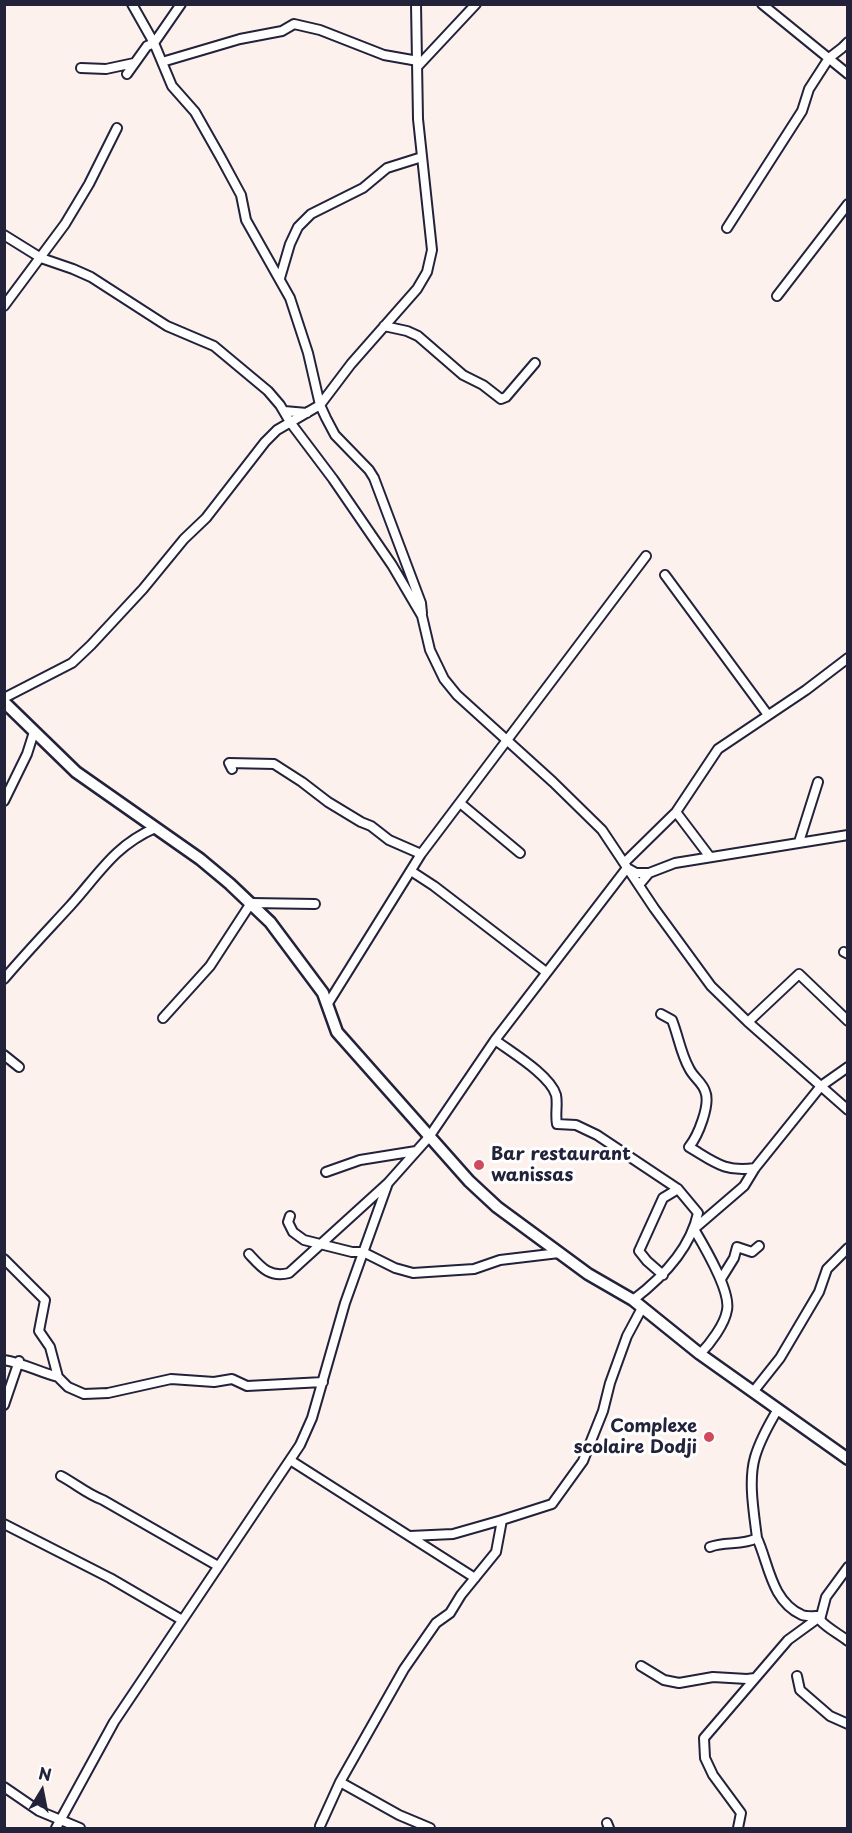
<!DOCTYPE html>
<style>
body{margin:0}
#map{position:relative;width:852px;height:1833px;overflow:hidden;background:#fcf1ec;font-family:"Playpen Sans",sans-serif}
canvas{display:block}
.frame{position:absolute;inset:0;border:6px solid #22223b;pointer-events:none}
.north{position:absolute;left:12px;top:1761px;width:60px;height:60px;-webkit-text-stroke:4px #fff;paint-order:stroke;rotate:10deg;font-size:16px;font-weight:700;line-height:24px;text-align:center;color:#22223b}
.north::after{content:'';display:block;margin:auto;width:21px;height:27px;background:#22223b;clip-path:polygon(50% 0,100% 100%,50% 72%,0 100%)}
</style>
<div id="map">
<canvas width="852" height="1833"></canvas>
<div class="frame"></div>
<div class="north">N</div>
</div>
<script>
const c = document.querySelector('canvas').getContext('2d');
c.lineJoin = 'round';
function strokePath(path, color, width, dash) { c.strokeStyle = color; c.lineWidth = width; c.lineCap = dash ? 'butt' : 'round'; c.setLineDash(dash || []); c.stroke(path); }
function drawText(font, color, halo, rows, align = 'center') {
  c.font = font + ' "Playpen Sans",sans-serif'; c.lineWidth = 6; c.setLineDash([]); c.textBaseline = 'middle'; c.strokeStyle = halo; c.fillStyle = color; for (const [text, x, y, turn = 0] of rows) {
    c.save(); c.translate(x, y); c.rotate((+turn || 0) * Math.PI / 180); c.textAlign = isNaN(turn) ? turn : align; if (halo) c.strokeText(text, 0, 0); c.fillText(text, 0, 0); c.restore();
  }
}
const street = new Path2D(`
 M132,4L154,43L172,86L195,112L221,158L241,195L246,220L290,298L308,353L320,405L326,418L335,435L369,470L374,478L421,603L422,613
 M762,4L848,74
 M162,62L240,39L282,31L294,24L320,30L384,55L418,61
 M418,66L476,4
 M81,68L106,69L134,63
 M127,74L147,46L154,43L181,4
 M727,228L802,111L809,89L829,58L842,48L848,42
 M4,235L41,258L73,269L91,277L167,326L214,346L268,391L280,405L290,422L333,479L392,565L422,616L430,650L444,679L457,695L553,782L602,830L654,908L711,986L748,1022L848,1110
 M280,278L290,244L298,227L311,214L363,188L387,168L422,157
 M777,296L848,204
 M4,306L65,224L89,184L117,128
 M384,326L407,331L418,336L463,375L483,385L501,399L506,397L535,363
 M284,411L307,413
 M665,575L768,715
 M4,698L72,663L91,645L143,589L184,539L206,518L265,442L277,430L320,405L351,364L417,289L427,272L432,250L418,119L416,4
 M232,769L229,763L274,764L302,782L328,802L361,822L371,826L389,840L421,854
 M4,801L27,754L34,732
 M460,803L520,853
 M676,812L710,857
 M799,842L818,782
 M624,863L676,812L718,749L806,690L848,658
 M411,871L434,886L546,972
 M639,885L649,873L675,863L848,835
 M844,952L848,954
 M4,979C25,954 48,930 70,906C99,874 114,846 155,828
 M327,1005L421,854L646,556
 M661,1014L672,1020C678,1035 681,1054 689,1068C693,1077 702,1082 705,1091C711,1104 698,1136 689,1147C713,1161 725,1173 755,1168
 M163,1018L210,966L251,903L315,904
 M748,1022L799,974L848,1021
 M495,1040C511,1052 550,1075 556,1095C558,1104 555,1114 557,1124L576,1125L597,1135L678,1189L698,1213C690,1250 662,1278 633,1300
 M4,1055L19,1067
 M326,1172L360,1160L416,1151
 M290,1216L288,1222L293,1232L304,1240L352,1252H363L395,1268L413,1273L474,1269L500,1260L559,1253
 M694,1229L744,1186L755,1168L821,1086L848,1067
 M694,1229C704,1246 731,1291 727,1310C725,1324 710,1344 700,1354
 M249,1254C261,1267 269,1278 289,1273L388,1183L429,1137L495,1040L627,868L636,873H649
 M4,1259L45,1300L39,1331L50,1347L58,1377L68,1387L84,1394L108,1393L171,1379L214,1382L232,1379L247,1386L323,1382
 M663,1275L647,1261L639,1251L663,1198L678,1189
 M721,1279L734,1258L737,1247L752,1252L759,1246
 M4,1360C23,1363 39,1372 58,1377
 M753,1392L780,1358L819,1292L827,1269L848,1248
 M4,1405L19,1361
 M290,1460L475,1578
 M61,1476C76,1484 87,1494 103,1500L218,1566
 M4,1524L110,1578L182,1620
 M410,1536L453,1534L502,1520
 M757,1538C769,1564 771,1601 802,1615C807,1617 815,1616 821,1616L820,1620C827,1628 839,1634 848,1641
 M710,1547C725,1541 742,1546 757,1538C754,1513 748,1481 755,1457C760,1440 769,1424 778,1409
 M641,1666L664,1680L679,1683L713,1677L747,1679L755,1678
 M797,1676L800,1690L808,1697L830,1716L848,1724
 M340,1782L399,1815L430,1828
 M4,1787L39,1811L80,1828
 M607,1823L609,1828
 M320,1826L340,1782L404,1669L436,1623L450,1613L461,1595L496,1552L502,1520L552,1504L583,1461L603,1411L610,1383L627,1336L642,1308
 M56,1828L114,1722L300,1445L312,1418L345,1303L388,1183
 M738,1828L741,1813L713,1775L705,1758L704,1738L788,1640L821,1616L826,1597L848,1567`);
const secondary = new Path2D(`
 M4,702L76,772L200,859L230,884L270,922L323,993L337,1032L469,1181L497,1207L588,1274L633,1300L700,1354L848,1459`);
const markers = [
 [479,1165,6,"#d1495b"],
 [709,1437,6,"#d1495b"]
];
const poiNames = [
 ["Bar restaurant",491,1155],
 ["wanissas",491,1176],
 ["Complexe",697,1427,"right"],
 ["scolaire Dodji",697,1448,"right"]
];
strokePath(street, '#22223b', 12);
strokePath(secondary, '#22223b', 15);
strokePath(street, '#fff', 8);
strokePath(secondary, '#fff', 10);
for (const [x, y, r, color] of markers) { const dot = new Path2D(); dot.arc(x, y, r, 0, 2 * Math.PI); c.fillStyle = color; c.fill(dot); strokePath(dot, '#fff', 2); }
drawText('bold 18px', '#22223b', '#fff', poiNames, 'left');
</script>
